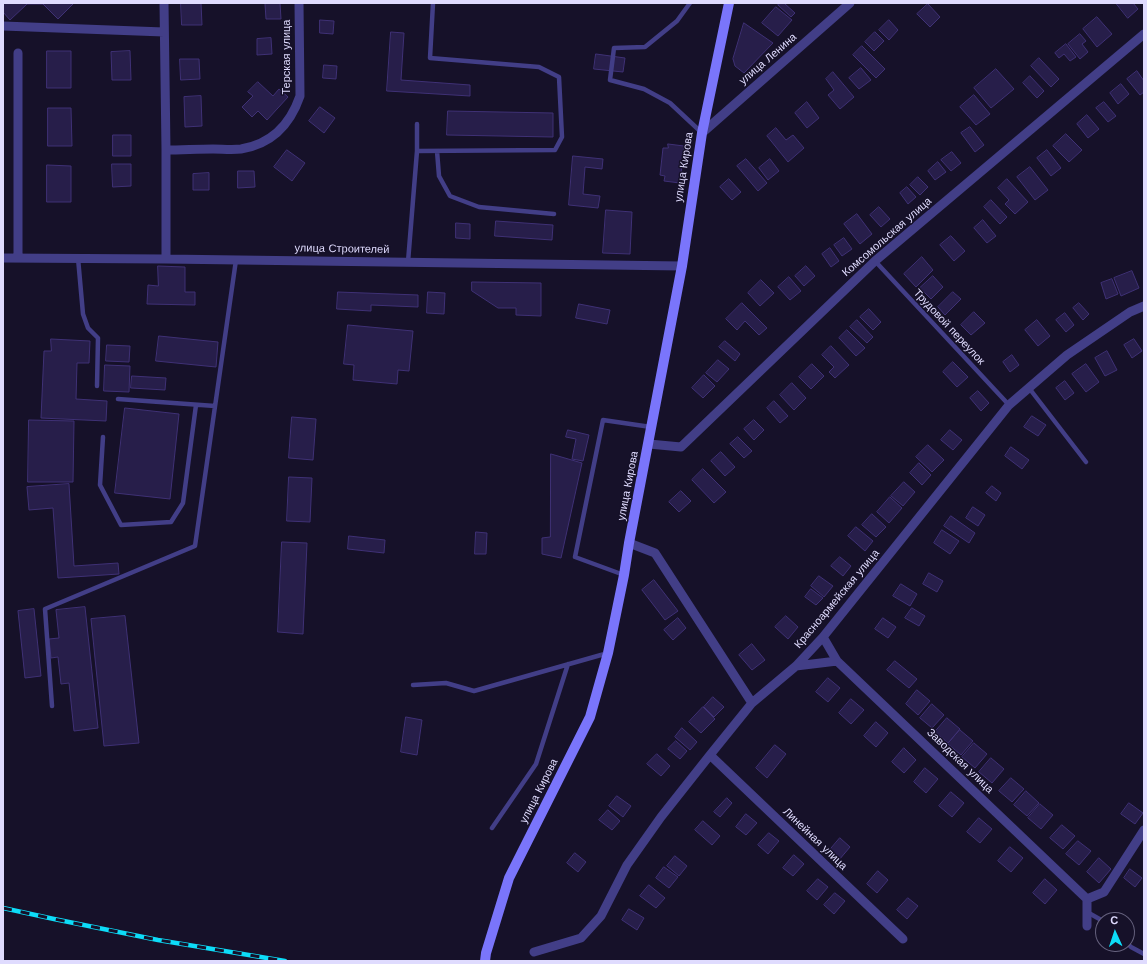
<!DOCTYPE html>
<meta charset="utf-8">
<style>
body{margin:0}
#map{position:relative;width:1147px;height:964px;overflow:hidden;background:#161129;font-family:"Work Sans",sans-serif}
canvas{display:block}
.frame{position:absolute;inset:0;border:4px solid #dfdbfe;pointer-events:none}
.north{position:absolute;left:1095px;top:912px;width:40px;height:40px;box-sizing:border-box;background:#161129;border:1px solid #66627e;border-radius:50%;rotate:357deg;font-size:11px;font-weight:700;line-height:16px;text-align:center;color:#dfdbfe}
.north::after{content:'';display:block;margin:auto;width:14px;height:18px;background:#0ddcf8;clip-path:polygon(50% 0,100% 100%,50% 72%,0 100%)}
</style>
<div id="map">
<canvas width="1147" height="964"></canvas>
<div class="frame"></div>
<div class="north">С</div>
</div>
<script>
const c = document.querySelector('canvas').getContext('2d');
c.lineJoin = 'round';
function paint(path, color) { c.fillStyle = color; c.fill(path, 'evenodd'); }
function strokePath(path, color, width, dash) { c.strokeStyle = color; c.lineWidth = width; c.lineCap = dash ? 'butt' : 'round'; c.setLineDash(dash || []); c.stroke(path); }
function drawText(font, color, halo, rows, align = 'center') {
  c.font = font + ' "Work Sans",sans-serif'; c.lineWidth = 3; c.setLineDash([]); c.textBaseline = 'middle'; c.strokeStyle = halo; c.fillStyle = color; for (const [text, x, y, turn = 0] of rows) {
    c.save(); c.translate(x, y); c.rotate((+turn || 0) * Math.PI / 180); c.textAlign = isNaN(turn) ? turn : align; if (halo) c.strokeText(text, 0, 0); c.fillText(text, 0, 0); c.restore();
  }
}
const building = new Path2D(`
 M3,3H74L58,19L43,4H27L10,20L3,12Z
 M181,3H201L202,25H182Z
 M280,3L281,19H266L265,4Z
 M780,3H784L795,13L791,17L778,5Z
 M1116,3H1133L1138,9L1128,18Z
 M928,4L940,17L930,27L917,14Z
 M776,7L792,20L778,36L762,23Z
 M1097,17L1112,34L1097,47L1083,29Z
 M320,20L334,21L333,34L320,33Z
 M889,20L898,30L889,40L879,30Z
 M744,23L773,43L744,73L735,66L733,59Z
 M391,32L404,33L401,80L470,85V96L387,91Z
 M875,32L884,41L874,51L865,42Z
 M1080,34L1086,41L1082,44L1088,52L1080,59L1068,44Z
 M271,38L272,54L257,55V39Z
 M1066,44L1076,57L1070,61L1064,54L1059,58L1055,53Z
 M862,46L885,69L876,78L853,55Z
 M47,51H71V88H47Z
 M130,51L131,80H112L111,52Z
 M596,54L625,58L623,72L594,69Z
 M1039,58L1059,79L1051,87L1031,66Z
 M180,59H199L200,79L181,80Z
 M324,65L337,66L336,79L323,78Z
 M861,68L871,80L859,89L849,78Z
 M996,69L1014,89L991,108L974,88Z
 M1137,71L1144,81V92L1140,95L1127,79Z
 M833,72L854,97L840,109L828,95L834,90L826,79Z
 M1030,76L1044,91L1037,98L1023,83Z
 M258,82L273,96L279,89L288,97L267,120L258,111L252,117L242,107L253,96L248,92Z
 M1121,84L1129,94L1118,104L1110,93Z
 M974,95L990,114L976,125L960,107Z
 M201,96L202,126L185,127L184,97Z
 M807,102L819,118L807,128L795,113Z
 M1104,102L1116,116L1108,122L1096,108Z
 M320,107L335,118L324,133L309,121Z
 M48,108H71L72,146H48Z
 M448,111L553,113V137L447,135Z
 M1087,115L1099,129L1088,138L1077,124Z
 M970,127L984,145L975,152L961,133Z
 M776,128L786,140L793,135L804,148L788,162L767,136Z
 M1066,134L1082,150L1069,162L1053,146Z
 M113,135H131V156H113Z
 M668,144L684,146L680,183L664,181L665,176L660,175L663,148H668Z
 M287,150L305,163L292,181L274,167Z
 M1047,150L1061,168L1051,176L1037,158Z
 M952,152L961,163L951,171L941,160Z
 M573,156L603,159L602,169L585,167L583,194L600,196L598,208L569,205Z
 M746,159L767,183L758,191L737,166Z
 M770,159L779,171L768,180L759,168Z
 M938,162L946,172L935,180L928,171Z
 M112,164H131V186L113,187Z
 M47,165L71,166V202H47Z
 M1030,167L1048,190L1035,200L1017,177Z
 M238,171H254L255,187L238,188Z
 M209,173V190H193V174Z
 M918,177L928,187L920,195L910,185Z
 M729,179L741,192L732,200L720,187Z
 M1007,179L1028,202L1015,214L1005,204L1009,200L998,188Z
 M907,187L916,197L908,204L900,193Z
 M991,200L1007,217L1000,224L984,207Z
 M879,207L890,219L881,227L870,215Z
 M606,210L632,212L630,254L603,253Z
 M857,214L872,234L860,244L844,224Z
 M983,220L996,236L987,243L974,228Z
 M496,221L553,225L552,240L495,236Z
 M456,223L470,224V239L456,238Z
 M951,236L965,251L954,261L940,245Z
 M844,238L852,249L842,256L834,245Z
 M830,248L839,261L831,267L822,254Z
 M922,257L933,270L916,287L904,274Z
 M158,266L185,267V292H195V305L147,304L148,285L158,286Z
 M806,266L815,276L804,286L795,276Z
 M1132,271L1139,288L1121,296L1114,278Z
 M933,276L943,287L931,299L920,288Z
 M789,277L801,291L790,300L778,287Z
 M1112,279L1118,294L1106,299L1101,283Z
 M761,280L774,293L760,306L748,293Z
 M472,282L541,283V316L516,315V308H498L472,291Z
 M338,292L418,295V307L371,305V311L337,309Z
 M428,292L445,293L444,314L427,313Z
 M953,292L961,299L945,315L938,307Z
 M742,303L767,328L759,335L745,321L737,330L726,319Z
 M1079,303L1089,314L1083,320L1073,308Z
 M579,304L610,310L607,324L576,318Z
 M869,309L881,322L873,330L860,317Z
 M974,312L985,323L971,335L961,325Z
 M1065,313L1074,325L1066,332L1056,320Z
 M857,320L873,337L867,343L850,327Z
 M1037,320L1050,336L1038,346L1025,330Z
 M348,325L413,331L409,371L398,370L397,384L353,380L354,365L344,364Z
 M847,330L865,348L856,356L839,338Z
 M159,336L218,342L216,367L156,361Z
 M51,339L90,341L89,363H77L76,399L107,401L106,421L41,418L44,351H51Z
 M1134,339L1142,351L1132,358L1124,345Z
 M725,341L740,354L735,361L719,347Z
 M107,345L130,346L129,362L106,361Z
 M831,346L849,365L835,378L829,372L834,367L822,355Z
 M1107,351L1117,370L1105,376L1095,358Z
 M1012,355L1019,365L1010,372L1003,362Z
 M718,360L729,369L717,382L706,373Z
 M953,362L968,377L957,387L943,372Z
 M812,364L824,376L811,389L799,377Z
 M1086,364L1099,382L1086,392L1072,374Z
 M105,365L130,366L129,392L104,391Z
 M704,375L715,386L703,398L692,388Z
 M132,376L166,378L165,390L131,388Z
 M1065,381L1074,393L1065,400L1056,388Z
 M792,383L806,398L794,410L780,395Z
 M978,391L989,403L981,411L970,398Z
 M774,401L788,416L780,423L767,408Z
 M125,408L179,414L170,499L115,493Z
 M1032,416L1046,425L1038,436L1024,427Z
 M292,417L316,419L313,460L289,458Z
 M29,420L74,421L73,482H28Z
 M754,420L764,430L754,440L744,429Z
 M568,430L589,435L583,461L572,459L576,439L566,437Z
 M950,430L962,440L953,450L941,440Z
 M738,437L752,451L744,458L730,444Z
 M928,445L944,460L932,472L916,457Z
 M1011,447L1029,460L1022,469L1005,456Z
 M721,452L735,467L725,476L711,461Z
 M551,454L582,463L561,558L542,554V538L550,537Z
 M919,463L931,475L922,485L910,473Z
 M703,469L726,492L714,503L692,480Z
 M289,477L312,478L310,522L287,521Z
 M904,482L915,492L903,506L891,496Z
 M69,484L74,566L118,563L119,574L58,578L53,508L29,510L27,487Z
 M992,486L1001,493L996,501L986,493Z
 M681,491L691,501L679,512L669,502Z
 M890,497L902,508L889,523L877,512Z
 M973,507L985,515L978,526L966,518Z
 M872,514L886,527L876,537L862,525Z
 M951,516L975,533L969,543L944,526Z
 M856,527L873,541L865,551L848,536Z
 M942,530L959,541L950,554L934,543Z
 M476,532L487,533L486,554H475Z
 M349,536L385,540L384,553L348,549Z
 M282,542L307,543L303,634L278,632Z
 M840,557L851,566L843,576L831,566Z
 M929,573L943,581L937,592L923,584Z
 M819,576L833,586L824,597L811,586Z
 M654,580L678,611L665,620L642,590Z
 M901,584L917,594L910,606L893,596Z
 M811,589L823,598L816,605L805,597Z
 M85,607L98,728L74,731L69,683L61,684L58,657L51,658L49,639L59,638L56,610Z
 M912,608L925,616L919,626L905,618Z
 M34,609L41,676L25,678L18,611Z
 M125,616L139,743L104,746L91,619Z
 M786,616L798,627L788,639L775,627Z
 M678,618L686,628L673,640L664,630Z
 M883,618L896,627L888,638L875,629Z
 M752,644L765,660L752,670L739,655Z
 M895,661L917,679L909,688L887,670Z
 M828,678L840,688L828,702L816,692Z
 M917,690L930,701L918,715L906,704Z
 M713,697L724,707L714,717L704,707Z
 M851,699L864,710L851,724L839,713Z
 M932,704L944,715L932,728L920,718Z
 M703,707L715,719L701,733L689,722Z
 M406,717L422,720L417,755L401,752Z
 M947,718L960,729L948,743L935,732Z
 M876,722L888,733L876,747L864,736Z
 M682,728L697,742L690,750L675,737Z
 M960,730L973,741L961,755L948,744Z
 M676,741L687,751L680,759L668,749Z
 M974,743L987,754L975,768L962,757Z
 M775,745L786,754L767,778L756,768Z
 M904,748L916,760L904,773L892,762Z
 M657,754L670,766L661,776L647,764Z
 M991,758L1004,769L992,783L979,772Z
 M925,768L938,779L926,793L914,782Z
 M1011,778L1024,789L1012,802L999,791Z
 M1026,791L1039,803L1027,816L1014,805Z
 M951,792L964,803L952,817L939,806Z
 M617,796L631,806L623,817L609,806Z
 M727,798L732,803L720,817L714,812Z
 M1129,803L1143,813L1135,824L1121,814Z
 M1040,804L1053,815L1041,829L1028,818Z
 M608,810L620,821L612,830L599,820Z
 M746,814L757,823L746,835L736,827Z
 M979,818L992,829L980,843L967,832Z
 M703,821L720,836L712,845L695,830Z
 M1062,825L1075,836L1063,849L1050,838Z
 M769,833L779,841L768,854L758,845Z
 M840,838L850,847L839,860L829,851Z
 M1078,841L1091,851L1079,865L1066,854Z
 M1010,847L1023,858L1011,872L998,861Z
 M575,853L586,862L578,872L567,863Z
 M794,855L804,864L793,876L783,868Z
 M675,856L687,866L679,876L667,866Z
 M1099,858L1111,869L1099,883L1087,872Z
 M664,867L678,877L669,888L656,878Z
 M1130,869L1142,878L1135,887L1124,878Z
 M878,871L888,880L877,893L867,884Z
 M818,879L828,887L817,900L807,891Z
 M1045,879L1057,890L1045,904L1033,893Z
 M649,885L665,898L656,908L640,896Z
 M835,893L845,901L834,914L824,905Z
 M908,898L918,906L907,919L897,910Z
 M629,909L644,918L637,930L622,920Z`);
const service = new Path2D(`
 M690,3L677,21L645,47L614,48L610,80L644,89L670,103L701,132
 M417,124V151L555,150L562,137L559,77L539,67L430,58L433,3
 M437,151L439,176L450,196L479,207L554,214
 M78,258L83,314L88,328L98,338L97,386
 M875,261L1009,405
 M408,262L417,151
 M1029,388L1086,462
 M118,399L215,406
 M103,437L100,485L121,525L171,522L183,503L196,405
 M624,575L575,557L603,420L651,427
 M413,685L446,683L474,691L608,653
 M52,706L45,609L195,546L236,260
 M492,828L536,764L568,664
 M1087,912L1103,921
 M1127,943L1131,947L1144,954`);
const minor = new Path2D(`
 M164,3L166,150V259
 M3,26L164,32
 M702,133L850,3
 M166,150C182,150 197,149 213,149C222,149 232,150 241,149C272,144 290,125 300,96L299,3
 M3,258L166,259L682,266
 M18,258V53
 M649,444L681,447L875,261L1144,34
 M629,543L655,553L752,703
 M823,637L837,661L1087,899
 M796,666L837,661
 M710,755L903,939
 M1087,899L1104,892L1144,830
 M1087,926V899
 M534,952L581,938L601,916L627,865L661,817L710,755L752,703L796,666L823,637L1009,405L1067,355L1130,312L1144,306`);
const secondary = new Path2D(`
 M485,961L486,953L509,878L590,717L608,653L624,575L629,543L682,266L702,133L729,3`);
const rail = new Path2D(`
 M3,908L54,919L158,940L285,961`);
const streetNames = [
 ["Терская улица",287,57,-90],
 ["улица Ленина",768,59,-41],
 ["улица Кирова",684,167,-81],
 ["Комсомольская улица",887,237,-41],
 ["улица Строителей",342,249,1],
 ["Трудовой переулок",949,327,47],
 ["улица Кирова",628,486,-79],
 ["Красноармейская улица",837,599,-50],
 ["Заводская улица",960,761,44],
 ["улица Кирова",539,791,-63],
 ["Линейная улица",815,839,44]
];
paint(building, '#271e4a');
strokePath(building, '#3f3175', 1);
strokePath(service, '#423e87', 4.5);
strokePath(minor, '#423e87', 9);
strokePath(secondary, '#7a75fb', 10);
strokePath(rail, '#0ddcf8', 4.5);
strokePath(rail, '#161129', 3, [9]);
drawText('11px', '#dfdbfe', '#161129', streetNames);
</script>
